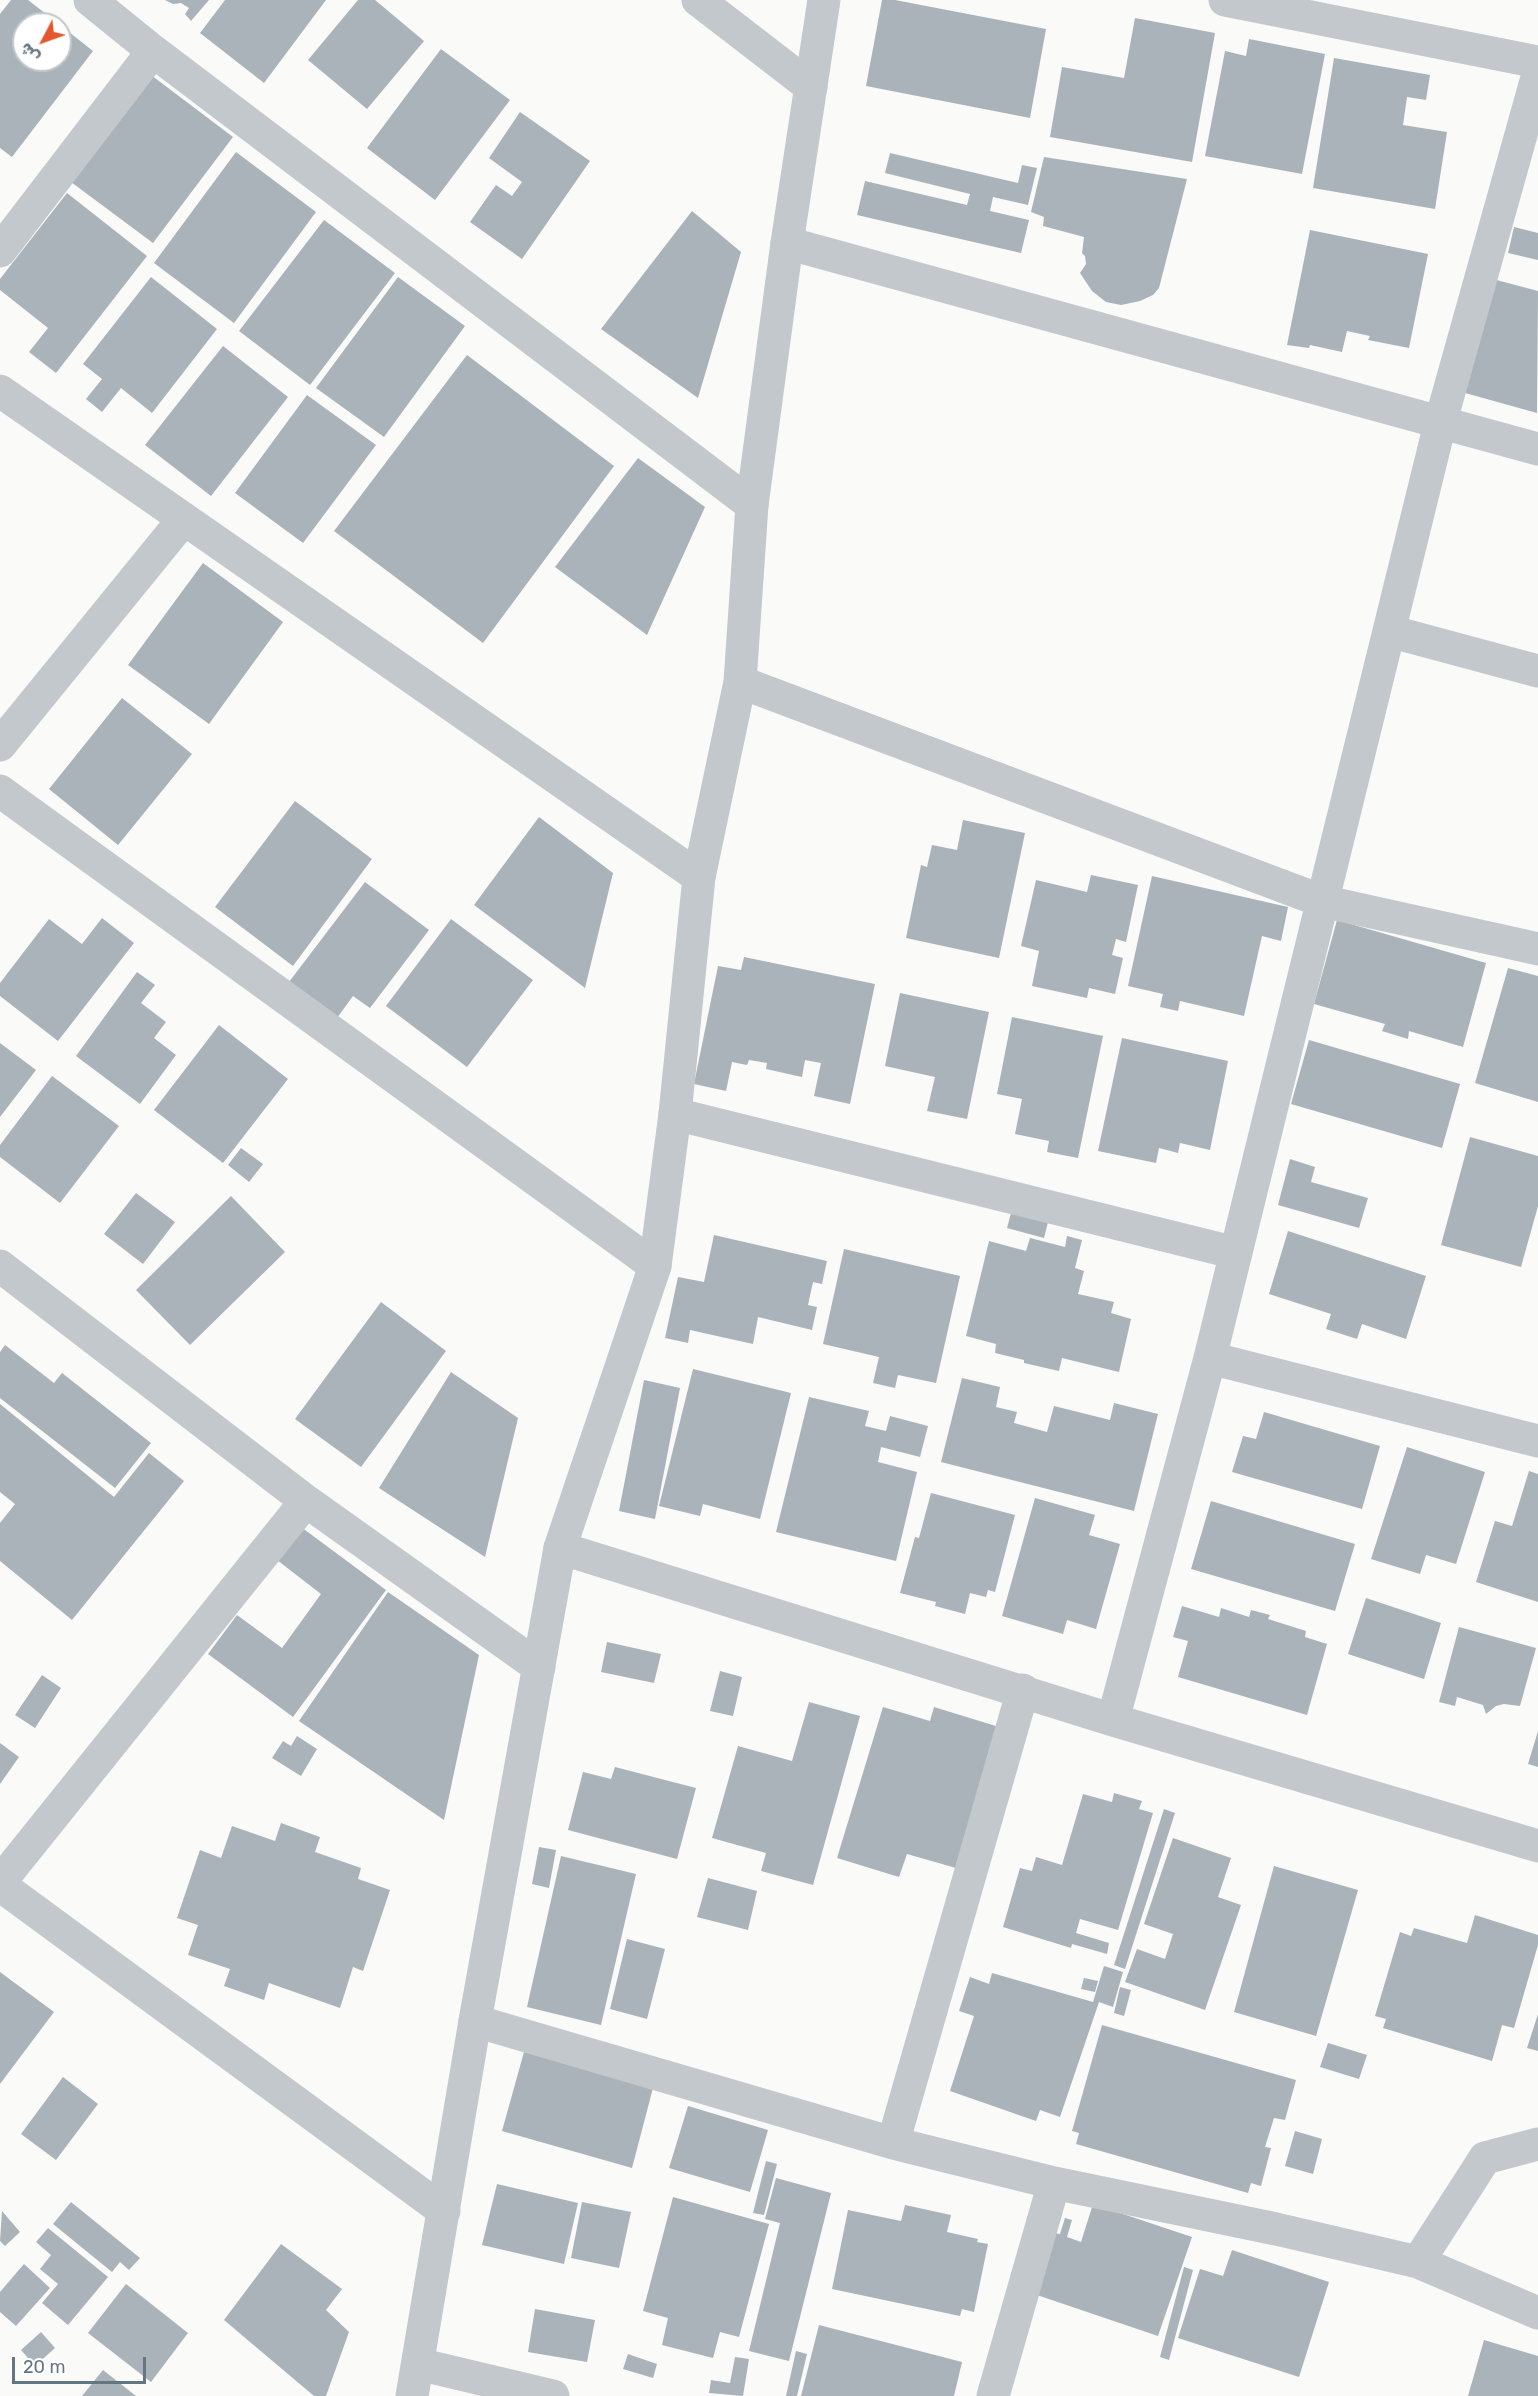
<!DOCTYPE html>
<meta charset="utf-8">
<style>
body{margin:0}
#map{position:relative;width:1538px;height:2396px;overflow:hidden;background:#fafaf8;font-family:Rubik,Cairo,sans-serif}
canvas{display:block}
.north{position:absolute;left:12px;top:12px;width:60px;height:60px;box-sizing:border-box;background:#fff;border:2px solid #c1c8cd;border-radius:50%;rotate:229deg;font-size:16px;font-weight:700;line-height:24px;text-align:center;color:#657683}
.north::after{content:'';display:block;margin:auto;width:21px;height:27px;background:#e4572e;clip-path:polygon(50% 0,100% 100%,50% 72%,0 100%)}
.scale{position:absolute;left:12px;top:2357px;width:134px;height:27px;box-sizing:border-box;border:3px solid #657683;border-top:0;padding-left:8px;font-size:18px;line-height:21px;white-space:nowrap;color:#657683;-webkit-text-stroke:4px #fff;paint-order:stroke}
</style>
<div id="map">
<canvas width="1538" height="2396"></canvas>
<div class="north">ش</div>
<div class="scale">20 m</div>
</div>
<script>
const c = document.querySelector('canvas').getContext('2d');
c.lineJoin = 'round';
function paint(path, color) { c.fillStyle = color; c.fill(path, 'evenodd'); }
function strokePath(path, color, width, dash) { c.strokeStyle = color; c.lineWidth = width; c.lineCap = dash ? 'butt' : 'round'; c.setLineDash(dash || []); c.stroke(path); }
const building = new Path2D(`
 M11,0H28L59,24H24V60H60V25L93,51L12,157L0,148V14Z
 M165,0H209L191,21L185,14L189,8L181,3L173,4Z
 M225,0H326L264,83L200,33Z
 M358,0H375L424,41L367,109L308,60Z
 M882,0H895L1046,29L1030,118L866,86Z
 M1135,18L1215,33L1192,162L1050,137L1062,67L1124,78Z
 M1249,39L1325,54L1302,174L1205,156L1225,51L1246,56Z
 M441,49L510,100L435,200L367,148Z
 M1334,58L1430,75L1426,100L1407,97L1403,125L1447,132L1435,209L1313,188Z
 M151,75L233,137L153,243L71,182Z
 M520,112L590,161L522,259L470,222L496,185L512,196L522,182L489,158Z
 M236,152L316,212L234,323L154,263Z
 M890,153L1018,183L1022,165L1037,168L1028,205L993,197L990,211L1029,220L1021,253L857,215L865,181L967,205L970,194L885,173Z
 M1044,157L1187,179L1159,288L1153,295L1140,301L1121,305L1106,302L1092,291L1080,273L1086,264L1085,256L1082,253L1084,237L1043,226L1044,217L1031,212Z
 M67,193L147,256L56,373L29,352L48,328L0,290V279Z
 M692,211L741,252L698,398L601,329Z
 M324,220L395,273L310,385L239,331Z
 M1514,227L1538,233V260L1508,253Z
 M1310,230L1428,254L1409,348L1368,340L1370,336L1347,331L1342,352L1310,345L1309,348L1287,345Z
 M151,277L217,329L152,413L121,388L102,412L86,399L102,379L83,364Z
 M398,277L465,326L384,437L316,388Z
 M1489,278L1538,291L1537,413L1458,391Z
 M223,346L288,397L211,496L145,445Z
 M467,355L614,466L483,643L334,531Z
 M307,395L376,445L303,543L235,493Z
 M638,458L705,507L647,635L555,567Z
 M203,563L283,622L209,724L128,665Z
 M122,698L192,754L118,845L49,789Z
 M295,801L372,859L293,966L215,907Z
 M539,817L613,873L585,988L474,905Z
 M963,820L1025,833L999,958L906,938L921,865L927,867L932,845L957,850Z
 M1091,875L1138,885L1126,942L1116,939L1112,955L1123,958L1115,994L1089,988L1087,998L1032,986L1039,951L1021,946L1036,880L1087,892Z
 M1152,876L1288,907L1281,941L1262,936L1244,1016L1180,1001L1178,1011L1160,1007L1163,994L1128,986Z
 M365,882L429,930L370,1008L353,996L337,1018L289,982Z
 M102,918L134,943L58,1041L0,996V983L49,919L82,944Z
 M451,919L533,980L467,1067L386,1006Z
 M1337,920L1486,963L1463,1047L1409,1031L1408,1039L1382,1031L1385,1024L1314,1004Z
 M744,957L875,984L850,1104L814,1096L821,1063L805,1060L802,1077L766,1069L767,1063L749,1060L747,1065L732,1062L726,1091L694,1084L718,966L741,970Z
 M1508,968L1538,976V1102L1475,1083Z
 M137,972L155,985L141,1003L166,1022L154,1038L176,1055L140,1104L76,1056Z
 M900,993L989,1012L967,1119L927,1111L935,1077L885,1066Z
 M1012,1017L1103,1036L1078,1158L1047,1152L1049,1141L1015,1134L1022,1099L997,1094Z
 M219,1025L288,1079L223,1163L154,1110Z
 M1122,1038L1228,1061L1210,1150L1180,1143L1178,1153L1159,1148L1156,1163L1098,1151Z
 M1309,1040L1460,1084L1442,1148L1291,1104Z
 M0,1043L36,1070L0,1117Z
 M52,1076L119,1126L60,1203L0,1157V1145Z
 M1470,1137L1538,1156V1206L1521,1267L1441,1245Z
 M241,1148L263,1164L249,1182L228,1165Z
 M1290,1159L1315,1167L1311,1182L1368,1198L1359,1228L1278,1205Z
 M136,1193L175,1222L143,1264L104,1234Z
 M231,1196L285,1252L190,1345L136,1290Z
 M1011,1213L1048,1222L1044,1238L1007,1228Z
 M1288,1231L1426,1276L1406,1339L1362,1324L1357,1339L1326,1329L1331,1314L1269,1294Z
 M714,1235L827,1261L822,1284L813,1282L808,1305L817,1307L812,1330L758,1317L753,1344L690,1330L688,1343L665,1338L678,1277L704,1282Z
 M1067,1236L1082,1240L1075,1268L1084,1271L1078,1294L1114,1302L1111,1313L1131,1319L1119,1372L1062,1358L1059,1371L1024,1363V1360L995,1353L996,1344L966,1336L989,1241L1026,1251L1030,1238L1065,1247Z
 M844,1249L960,1276L936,1383L898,1375L895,1388L873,1383L879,1357L823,1344Z
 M381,1302L446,1351L361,1467L295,1419Z
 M5,1345L54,1383L62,1373L151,1443L115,1488L0,1398V1352Z
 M693,1369L791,1393L760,1519L703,1504L700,1516L659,1506Z
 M451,1372L518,1418L485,1557L379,1488Z
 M962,1378L1000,1387L996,1407L1017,1412L1014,1423L1047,1432L1054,1406L1110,1420L1114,1403L1158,1414L1134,1511L941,1462Z
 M644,1380L680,1388L655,1519L619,1511Z
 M809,1397L869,1411L865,1426L886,1431L890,1416L928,1426L920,1457L881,1447L878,1462L917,1472L896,1561L776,1532Z
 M0,1404L114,1497L149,1453L184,1481L72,1620L0,1561V1523L15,1504L0,1492Z
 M1264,1412L1380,1446L1362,1509L1232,1472L1243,1436L1256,1439Z
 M1407,1447L1485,1472L1456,1564L1426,1555L1420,1574L1371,1559Z
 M1529,1471L1538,1474V1602L1476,1582L1495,1521L1512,1526Z
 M931,1493L1015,1515L995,1592L988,1590L986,1597L970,1593L965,1614L935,1606L936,1602L900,1593L915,1537L919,1538Z
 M1035,1498L1095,1515L1089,1535L1120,1544L1096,1629L1067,1620L1063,1634L1002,1616Z
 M1211,1501L1355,1544L1335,1611L1191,1569Z
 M301,1527L386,1590L293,1717L208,1654L237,1615L282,1648L321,1594L277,1560Z
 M388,1592L479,1655L444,1820L299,1721Z
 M1366,1598L1441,1623L1424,1679L1348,1654Z
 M1182,1606L1219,1617L1221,1608L1249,1617L1251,1610L1270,1615L1268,1619L1306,1631L1305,1637L1327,1644L1307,1715L1178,1677L1188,1641L1173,1637Z
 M1459,1627L1536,1648L1520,1706L1504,1704L1496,1706L1486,1714L1483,1705L1457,1697L1455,1706L1439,1702Z
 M607,1642L661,1654L654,1683L601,1672Z
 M720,1671L742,1677L733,1716L710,1711Z
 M42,1675L61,1688L35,1728L15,1715Z
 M809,1702L860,1716L813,1885L761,1871L766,1853L712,1838L738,1746L792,1761Z
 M883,1707L930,1721L934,1707L999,1727L956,1868L907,1854L899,1877L837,1858Z
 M1538,1731V1767L1528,1764Z
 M297,1736L317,1749L301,1776L272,1758L283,1741L291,1746Z
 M0,1743L19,1757L0,1784Z
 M615,1767L696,1788L677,1859L568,1830L583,1772L611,1779Z
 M1114,1793L1142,1801L1139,1809L1153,1813L1118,1930L1080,1919L1076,1933L1109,1943L1107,1954L1072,1944L1071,1948L1003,1927L1020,1868L1032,1871L1036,1857L1062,1865L1083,1794L1112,1802Z
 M1164,1809L1175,1813L1125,1969L1114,1965Z
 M281,1823L320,1837L315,1852L361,1868L358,1879L390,1890L363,1971L353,1967L340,2008L269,1983L264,2000L224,1986L230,1969L188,1955L198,1925L177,1918L200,1850L221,1858L232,1826L275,1841Z
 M1173,1838L1231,1858L1218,1897L1241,1905L1205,2010L1125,1982L1137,1949L1165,1959L1173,1934L1144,1924Z
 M539,1847L556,1850L549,1888L532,1884Z
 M561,1856L636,1874L601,2025L527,2007Z
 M1274,1866L1358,1890L1316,2036L1234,2012Z
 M708,1878L757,1891L748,1930L697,1917Z
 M1475,1915L1538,1935V1945L1514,2028L1502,2025L1492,2061L1383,2028L1386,2019L1375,2016L1400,1932L1411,1936L1414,1928L1467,1943Z
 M627,1939L665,1949L647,2019L610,2009Z
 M1104,1966L1123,1972L1113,2007L1099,2002L1060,2117L1040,2110L1036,2121L950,2091L974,2016L959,2011L970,1977L989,1984L992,1973L1093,2002Z
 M0,1972L54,2012L0,2084Z
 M1084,1978L1098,1981L1095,1992L1081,1989Z
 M1120,1987L1131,1990L1124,2016L1114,2013Z
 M1538,2014V2051L1527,2048Z
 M1102,2025L1296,2080L1285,2120L1274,2118L1265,2147L1271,2148L1261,2186L1251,2183L1248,2193L1076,2144L1079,2133L1072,2131Z
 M1328,2043L1367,2055L1359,2079L1320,2067Z
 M524,2052L653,2088L632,2168L502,2131Z
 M63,2077L98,2104L56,2160L21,2134Z
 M688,2106L768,2130L750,2192L669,2168Z
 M1295,2131L1322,2139L1313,2174L1285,2166Z
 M766,2161L777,2164L764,2215L753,2213Z
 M776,2178L831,2193L789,2361L749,2351L780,2223L765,2219Z
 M497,2184L578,2203L564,2264L482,2245Z
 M673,2197L769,2224L739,2337L720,2332L713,2358L662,2345L668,2318L643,2311Z
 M71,2202L140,2258L129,2270L120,2262L112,2272L53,2224Z
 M582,2202L631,2212L619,2268L571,2258Z
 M1093,2204L1192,2237L1158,2336L1034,2294L1054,2233L1060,2234L1065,2218L1072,2220L1067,2237L1081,2242Z
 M905,2205L951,2215L947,2232L978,2239L977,2242L988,2244L974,2312L962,2309L960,2316L832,2289L848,2210L901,2221Z
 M2,2211L20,2232L5,2246L0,2241Z
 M48,2228L108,2277L68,2325L42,2303L58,2284L40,2269L51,2255L36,2242Z
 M281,2244L342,2289L326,2310L349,2332L326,2396H314L224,2320Z
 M1232,2250L1329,2282L1299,2377L1178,2338L1200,2269L1223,2276Z
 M24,2264L50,2288L16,2326L0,2312V2292Z
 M1184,2267L1193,2270L1169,2360L1160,2357Z
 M126,2284L188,2333L151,2382L88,2333Z
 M535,2309L595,2320L587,2362L528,2352Z
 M819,2325L962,2362L954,2396H801Z
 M41,2332L55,2348L35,2366L21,2350Z
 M1484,2340L1538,2356V2396H1468Z
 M796,2351L807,2354L797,2396H786Z
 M628,2354L657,2364L653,2378L623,2369Z
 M735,2357L749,2359L743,2396L709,2393L711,2380L730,2383Z
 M103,2370L136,2396H82Z`);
const minor = new Path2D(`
 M90,0L153,51L752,505
 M698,0L811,87
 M1225,0L1538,62
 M787,243L1538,449
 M0,251L153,51
 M0,391L699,877
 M1389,631L1538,671
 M740,682L1322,901L1538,949
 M0,745L183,520
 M0,791L655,1266
 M675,1114L1236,1253
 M0,1266L306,1501L539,1667
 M1210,1358L1538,1441
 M560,1548L1113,1720L1538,1846
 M1113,1720L1210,1358L1440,424L1538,74
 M0,1882L306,1501
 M0,1885L444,2211
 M475,2021L893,2143L1054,2183L1276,2229L1418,2262L1538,2313
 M893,2143L1023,1690
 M1418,2262L1485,2158L1538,2144
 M418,2364L553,2396
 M993,2396L1054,2183`);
const tertiary = new Path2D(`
 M412,2396L475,2021L560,1548L655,1266L675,1114L699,877L740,682L752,505L787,243L824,0`);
paint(building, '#aab3b9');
strokePath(minor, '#c3c8cc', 33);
strokePath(tertiary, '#c3c8cc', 33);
</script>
